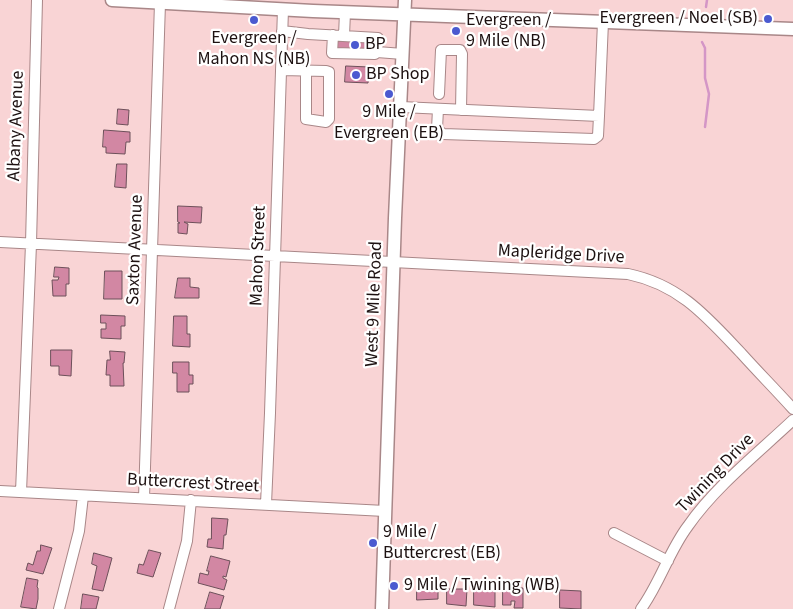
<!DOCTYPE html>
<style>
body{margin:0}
canvas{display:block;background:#f9d4d5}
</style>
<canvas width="793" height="609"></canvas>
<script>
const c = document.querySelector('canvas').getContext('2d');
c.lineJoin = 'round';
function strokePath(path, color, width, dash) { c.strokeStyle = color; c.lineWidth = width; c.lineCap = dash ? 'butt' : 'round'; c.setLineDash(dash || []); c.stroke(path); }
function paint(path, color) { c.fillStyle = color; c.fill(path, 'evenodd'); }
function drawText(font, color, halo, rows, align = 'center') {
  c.font = font + ' "Source Sans 3",sans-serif'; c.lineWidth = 4.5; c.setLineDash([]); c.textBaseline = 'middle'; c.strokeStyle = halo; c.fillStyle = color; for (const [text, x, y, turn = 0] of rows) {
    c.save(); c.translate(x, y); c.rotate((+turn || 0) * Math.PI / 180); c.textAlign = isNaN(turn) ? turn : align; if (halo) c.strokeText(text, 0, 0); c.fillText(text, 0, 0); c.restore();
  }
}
const stream = new Path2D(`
 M706,7L707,0
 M702,42L705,48V78L709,94L705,127`);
const building = new Path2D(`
 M337,39L374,40L373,52L337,51Z
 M346,66L369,67L368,83L345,82Z
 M118,109L129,110L128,125L117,124Z
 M104,130L130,132V142H126L125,154L106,153V147H103Z
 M117,164H127L126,188L115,187Z
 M178,206L202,207L201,223L184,222L188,224L187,234L178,233V223H180L178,222Z
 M55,267L69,268V284H66V296H53L52,280H58L59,277H54Z
 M105,271H122V299H104Z
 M178,278H190V287L199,288V298H175Z
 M101,315L125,316V326H121V339L101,338V329H106V323H101Z
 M174,316H187V334H190V347L173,346Z
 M51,350H72L71,376L59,375V366H51Z
 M110,351L125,352L124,363H123L124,386H110V375H106L107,360H110Z
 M173,362H189V375H193V384H189V392H177V373H173Z
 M212,518L228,519L226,535H224L223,549L207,547L208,539H211Z
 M41,545L52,548L43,574L26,570L28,563L33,565L37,551H40Z
 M149,550L161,553L153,577L137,573L139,564L143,565Z
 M94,553L112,558L103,591L92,589L97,566L92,564Z
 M211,556L230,561L226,577L223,576V578L227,580L224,590L198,583L200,573L208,575L209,571H207Z
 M27,578L38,580L37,587L38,588V599L36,609L21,607Z
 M417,585L438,586V599L417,600Z
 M474,587H495V607L474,605Z
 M503,588H523V608H514L515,601H511V605H503Z
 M447,589H467L466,606L447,604Z
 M560,590L581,591V609L560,608Z
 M210,592L224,596L220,609H205Z
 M83,594L99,597L96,609H81Z`);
const minor = new Path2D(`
 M282,31L308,34L378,38L377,52L403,54
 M333,35L332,53L375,54L377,52
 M344,36L345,12
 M281,70L326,71L329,72V119L326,122L306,119V70
 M439,94L441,50H460L462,54L461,110
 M401,107L599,116L603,22
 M438,109L437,129L443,134L594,139L598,136L599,116
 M0,242L628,274C680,285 706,316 741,353C758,372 776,390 793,409
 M0,491L385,511
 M21,492L31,244L37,0
 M144,498L160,3
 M266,504L270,413L283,9
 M614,533L668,561
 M59,609L79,531L83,496
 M169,609L187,541L191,500
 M641,609C660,583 669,551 688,526C715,487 758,453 793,420`);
const major = new Path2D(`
 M112,0L313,11L793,29
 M382,609L395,218L405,0`);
const markers = [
 [768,19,5,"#4b5ad0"],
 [254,20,5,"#4b5ad0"],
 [456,31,5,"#4b5ad0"],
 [355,45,5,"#4b5ad0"],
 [356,75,5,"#4b5ad0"],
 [389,94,5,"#4b5ad0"],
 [373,543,5,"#4b5ad0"],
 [394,586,5,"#4b5ad0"]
];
const poiNames = [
 ["Evergreen / Noel (SB)",758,19,"right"],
 ["Evergreen /",466,21],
 ["9 Mile (NB)",466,42],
 ["Evergreen /",254,39,"center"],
 ["Mahon NS (NB)",254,60,"center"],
 ["BP",365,45],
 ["BP Shop",366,75],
 ["9 Mile /",389,113,"center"],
 ["Evergreen (EB)",389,134,"center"],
 ["9 Mile /",383,533],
 ["Buttercrest (EB)",383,554],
 ["9 Mile / Twining (WB)",404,586]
];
const streetNames = [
 ["Albany Avenue",17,126,-88],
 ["Saxton Avenue",136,250,-88],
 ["Mapleridge Drive",561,255,3],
 ["Mahon Street",259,256,-88],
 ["West 9 Mile Road",375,304,-88],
 ["Twining Drive",716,474,-46],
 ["Buttercrest Street",193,484,3]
];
strokePath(stream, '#d496c6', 2.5);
paint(building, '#d287a3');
strokePath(building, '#6d505a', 1);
strokePath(minor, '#a98788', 12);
strokePath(major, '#a98788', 15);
strokePath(minor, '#fff', 10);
strokePath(major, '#fff', 12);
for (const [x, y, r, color] of markers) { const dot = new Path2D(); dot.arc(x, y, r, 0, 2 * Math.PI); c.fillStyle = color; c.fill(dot); strokePath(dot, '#fff', 2); }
drawText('18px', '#1d1111', '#fff', poiNames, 'left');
drawText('18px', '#1d1111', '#fff', streetNames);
</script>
